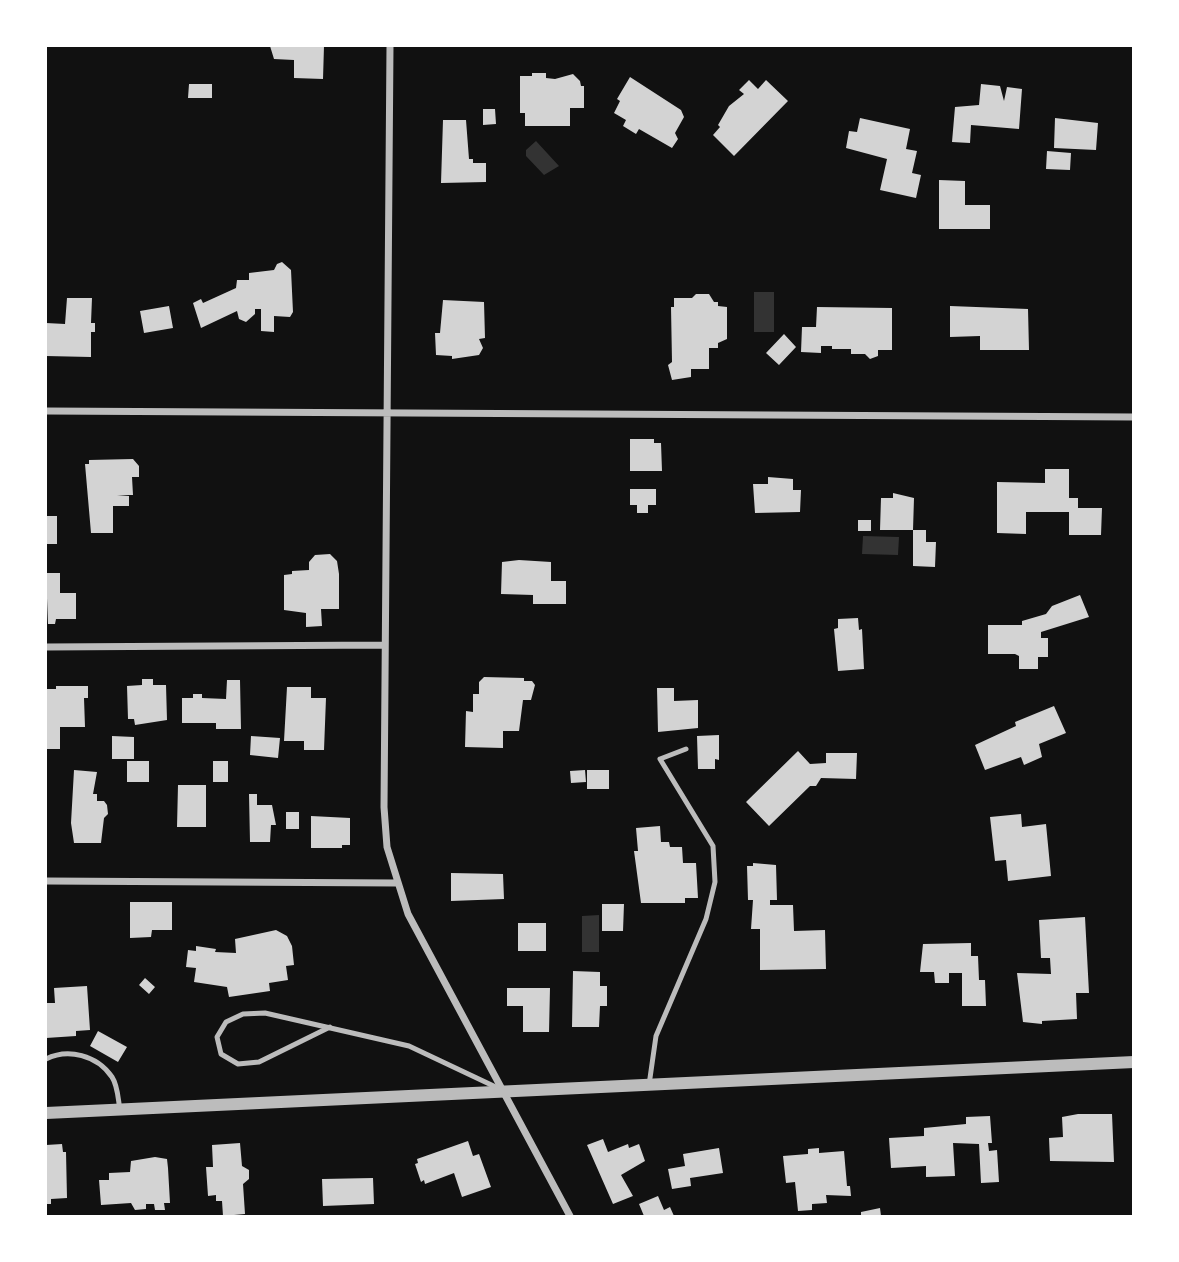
<!DOCTYPE html>
<style>
body{margin:0}
#map{position:relative;width:1179px;height:1262px;overflow:hidden;background:#111;font-family:"PT Sans",sans-serif}
canvas{display:block}
.frame{position:absolute;inset:0;border:47px solid #fff;pointer-events:none}
</style>
<div id="map">
<canvas width="1179" height="1262"></canvas>
<div class="frame"></div>
</div>
<script>
const c = document.querySelector('canvas').getContext('2d');
c.lineJoin = 'round';
function paint(path, color) { c.fillStyle = color; c.fill(path, 'evenodd'); }
function strokePath(path, color, width, dash) { c.strokeStyle = color; c.lineWidth = width; c.lineCap = dash ? 'butt' : 'round'; c.setLineDash(dash || []); c.stroke(path); }
const water = new Path2D(`
 M536,141L559,166L544,175L526,156V150Z
 M754,292H774V332H754Z
 M863,536L899,537L898,555L862,554Z
 M599,915V952H582V916Z`);
const building = new Path2D(`
 M270,46H324L323,79L294,78V60L274,59Z
 M532,73H546V78L555,79L573,74L580,81L581,86H584V108H570V126H525V113H520V76H532Z
 M630,77L681,110L684,117L675,133L678,139L672,148L639,129L636,134L623,126L626,120L614,113L620,101L617,99Z
 M749,80L758,89L766,80L788,101L734,156L713,135L720,127L718,125L729,106L744,94L739,90Z
 M189,84H212V98H188Z
 M981,84L1000,86L1004,101L1007,87L1022,89L1019,129L971,125L970,143L952,142L955,107L979,105Z
 M483,109H495L496,124L483,125Z
 M860,118L910,129L906,149L917,151L912,173L921,175L916,198L880,190L887,159L846,148L849,131L857,132Z
 M1055,118L1098,123L1096,150L1054,148Z
 M443,120H466L469,159H473V163H486V182L441,183Z
 M1047,151L1071,153L1070,170L1046,169Z
 M939,180L965,181V205H990V229H939Z
 M282,262L291,270L293,312L290,317L274,316V332L261,331V309H255V314L246,322L239,319L237,311L201,328L193,303L201,299L203,303L236,288L237,280H249V273L274,270L277,264Z
 M696,294H709L714,302H718V306L727,307V339L718,343V348H709V369H691V377L672,380L668,365L672,362L671,307H674V298H692Z
 M67,298H92L91,323H95V332H91V357L46,356V323L65,324Z
 M443,300L484,302L485,338L479,339L483,348L479,355L452,359V356L436,355L435,333H440Z
 M169,306L173,328L144,333L140,311Z
 M950,306L1028,309L1029,350H980V336L950,337Z
 M817,307L892,308V350H878V356L870,359L865,354H851V349H832V346H821V353L801,352L802,327H816Z
 M784,334L796,347L779,365L766,353Z
 M630,439H654V443H661L662,471H630Z
 M133,459L139,466V477H132L133,495H117L129,496V506H113V533H91L85,464H89V460Z
 M1045,469H1069V498H1078V508H1102L1101,535H1069V512H1026V534L997,533V482L1045,483Z
 M768,477L793,479V490H801L800,512L755,513L753,484H768Z
 M630,489H656V505H648V513H637V505H630Z
 M893,493L914,498L913,530H880L881,498H893Z
 M46,516H57V544H46Z
 M858,520H871V531H858Z
 M913,530H926V542H936L935,567L913,566Z
 M330,554L337,561L339,574V609H321L322,626L306,627V613L284,610V575L292,574V571L309,570V562L315,555Z
 M519,560L551,562V581H566V604H533V595L501,594L502,562Z
 M46,573H60V593H76V619H56L55,624H48Z
 M1080,595L1089,617L1041,632V638H1048V657H1038V669H1019V656L1015,654H988V625H1022V621L1046,614L1052,606Z
 M858,618L859,630L862,629L864,669L838,671L834,629L838,628V619Z
 M484,677L524,678V681H532L535,685L531,700H523L519,731H503V748L465,747L466,711L473,712V694H479V682Z
 M142,679H153V685H166L167,720L135,725L134,719H128L127,686L142,685Z
 M227,680H240L241,729H216V723H182V698H193V694H202V698L226,699Z
 M56,686H88V698H84L85,727H60V749H46V689H56Z
 M287,687H311V698H326L324,750H304V741H284Z
 M657,688H674V701L698,700V728L658,732Z
 M1054,706L1066,733L1039,744L1042,757L1024,765L1021,757L985,770L975,745L1016,726L1015,722Z
 M719,735V760L715,759V769H698L697,736Z
 M112,736L134,737V759H112Z
 M251,736L280,738L278,758L250,755Z
 M798,751L810,764L826,763V753H857L856,779L821,778L816,786H810L769,826L746,802Z
 M127,761H149V782H127Z
 M213,761H228V782H213Z
 M74,770L97,772L93,794H97V801H104L107,805L108,814L104,818L101,843H74L71,823Z
 M585,770L586,782L571,783L570,771Z
 M587,770H609V789H587Z
 M178,785H206V827H177Z
 M249,794H257V805H272L276,825H271L270,842H250Z
 M286,812H299V829H286Z
 M1021,814L1022,827L1046,824L1051,876L1008,881L1006,860L995,861L990,817Z
 M311,816L350,818V845H342V848H311Z
 M660,826L661,842H669L670,847H682L683,863H696L698,898H685V903H641L634,851H638L636,828Z
 M753,863L776,865L777,900H770V905H793L794,931L825,930L826,969L760,970V929H751L753,900H748L747,866H753Z
 M451,873L503,874L504,899L451,901Z
 M130,902H172V930H152L151,937L130,938Z
 M602,904H624L623,931H602Z
 M1085,917L1089,993H1076L1077,1019L1042,1021V1024L1023,1022L1017,973L1051,974L1050,958H1041L1039,920Z
 M518,923H546V951H518Z
 M276,930L287,936L292,946L294,965L286,966L288,980L269,983L270,991L229,997L227,987L194,982L196,968L186,967L188,950L196,951V946L216,949L215,952L236,953L235,939Z
 M971,943V956H978L979,980H985L986,1006H962V973H949V983H935L934,972H920L923,944Z
 M573,971L600,972V986H607V1006H600L599,1027H572Z
 M145,978L155,987L149,994L139,985Z
 M87,986L90,1030L76,1031V1036L46,1038V1003H55L54,988Z
 M507,988H550L549,1032H523V1006H507Z
 M98,1031L127,1047L118,1062L90,1046Z
 M1078,1114H1112L1114,1162L1050,1161L1049,1138L1063,1137L1062,1117Z
 M990,1116L992,1143H988L989,1151L997,1150L999,1182L981,1183L979,1144L953,1143L955,1176L926,1177V1166L891,1168L889,1138L924,1136V1128L966,1124V1117Z
 M603,1139L608,1152L628,1144L629,1148L639,1144L645,1161L621,1175L633,1196L613,1204L587,1145Z
 M468,1141L473,1156L479,1154L491,1187L462,1197L454,1173L425,1184L424,1180L421,1182L415,1164L418,1163L417,1159Z
 M240,1143L242,1166L249,1170V1179L243,1184L245,1214L223,1216L222,1201H216V1195L208,1196L206,1167H213L212,1145Z
 M62,1144L63,1152H66L67,1198L51,1199V1204H46V1145Z
 M719,1148L723,1173L690,1178L691,1186L672,1189L668,1169L685,1166L683,1154Z
 M819,1148V1153L844,1151L847,1186H850L851,1196L826,1195L827,1203L812,1204V1210L798,1211L795,1182L786,1183L783,1156L808,1154V1149Z
 M155,1157L167,1159L168,1168L170,1203H164L165,1210H155L154,1204H146V1209L135,1210L131,1203L101,1205L99,1180H109V1173L130,1172L131,1161Z
 M373,1178L374,1204L323,1206L322,1179Z
 M658,1196L664,1210L670,1207L674,1216H644L639,1204Z
 M880,1208L881,1216H861V1212Z`);
const service = new Path2D(`
 M330,1027L259,1062L238,1064L221,1054L217,1037L226,1022L243,1014L265,1013L409,1046L500,1089
 M46,1059C68,1048 97,1055 112,1077C118,1086 118,1099 120,1110
 M649,1085L656,1036L706,919L715,882L713,846L660,759L686,749`);
const minor = new Path2D(`
 M390,46L384,807L387,847L408,914L570,1216
 M46,411L1134,417
 M46,647L385,645
 M46,881L396,883`);
const tertiary = new Path2D(`
 M46,1113L1134,1062`);
paint(water, '#333');
paint(building, '#d3d3d3');
strokePath(service, '#bcbcbc', 5);
strokePath(minor, '#bcbcbc', 7);
strokePath(tertiary, '#bcbcbc', 12);
</script>
